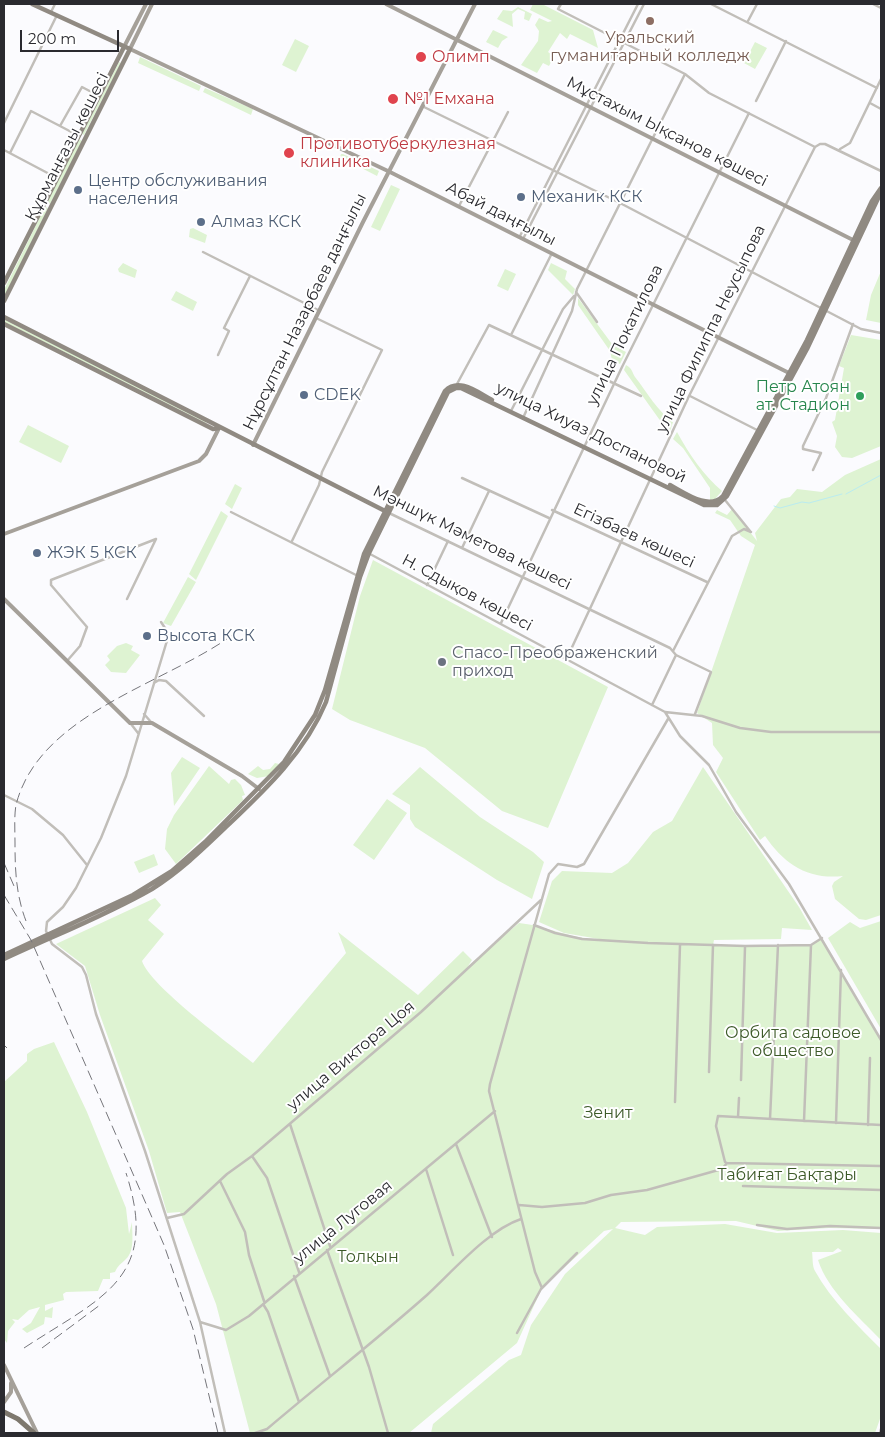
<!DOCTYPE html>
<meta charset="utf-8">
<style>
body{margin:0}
#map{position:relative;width:885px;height:1437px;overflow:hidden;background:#fbfbfe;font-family:Montserrat,sans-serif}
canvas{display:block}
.frame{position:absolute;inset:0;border:5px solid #2a2a2f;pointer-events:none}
.scale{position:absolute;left:20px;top:30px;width:99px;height:22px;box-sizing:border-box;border:2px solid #2a2a2f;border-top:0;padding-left:6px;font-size:15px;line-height:18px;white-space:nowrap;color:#2a2a2f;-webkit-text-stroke:4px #fff;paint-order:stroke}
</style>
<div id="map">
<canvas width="885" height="1437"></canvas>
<div class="frame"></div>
<div class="scale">200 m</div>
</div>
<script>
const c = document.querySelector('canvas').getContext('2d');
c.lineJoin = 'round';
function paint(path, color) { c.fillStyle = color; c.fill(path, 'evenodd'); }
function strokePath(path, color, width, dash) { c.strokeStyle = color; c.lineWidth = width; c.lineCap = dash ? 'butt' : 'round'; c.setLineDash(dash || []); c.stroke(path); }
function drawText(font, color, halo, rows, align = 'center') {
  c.font = font + ' Montserrat,sans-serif'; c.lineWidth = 4; c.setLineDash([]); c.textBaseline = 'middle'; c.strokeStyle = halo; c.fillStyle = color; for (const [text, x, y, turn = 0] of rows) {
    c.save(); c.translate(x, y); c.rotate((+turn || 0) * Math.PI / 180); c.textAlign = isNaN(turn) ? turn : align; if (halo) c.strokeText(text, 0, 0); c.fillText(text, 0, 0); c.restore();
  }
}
const green = new Path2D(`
 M533,4H542L593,30L598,48L570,34L567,39L560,33L548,52L554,56L549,66L543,63L537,73L521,65L538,41L539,31L535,25L539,18L548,22L552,21L530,10Z
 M518,7L532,14L529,21L524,19L525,12L518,9L512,14L513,27L497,19L503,10L512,11Z
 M493,30L508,37L502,41L498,48L486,42Z
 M295,39L309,46L296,72L282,65Z
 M755,42L767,48L755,69L744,63Z
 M140,57L201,86L199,91L138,63Z
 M119,62L121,63L84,135L82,134Z
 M205,88L253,109L251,115L203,92Z
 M79,139L82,141L50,204L47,202Z
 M341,154H343L379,171L377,176L340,157Z
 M391,185L400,189L380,231L371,227Z
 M45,207L48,208L4,297V290Z
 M193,228L207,235L205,243L189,237L190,229Z
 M123,263L137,270L135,278L119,272L118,269Z
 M551,263L567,271L565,279L575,289L573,295L548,270Z
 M505,269L516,274L508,291L497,286Z
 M881,271V323L866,320L871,295Z
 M176,291L197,302L193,311L171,300Z
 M578,298L612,344L626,352L620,364L612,360L610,351L578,305Z
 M5,320L207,421L206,423L4,322Z
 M851,335L881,340V446L852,458L842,457L835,447L837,436L832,422L835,420L844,368L839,366Z
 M626,365C632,368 632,372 635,377C647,392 658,412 673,422L670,431L659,419L624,370Z
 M28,425L69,446L61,463L19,442Z
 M677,432C689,454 704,476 722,491L715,499L710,500V488L683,448L673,439Z
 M881,459V915L866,920L859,919L835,899L832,886L834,882L843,876C808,880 784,864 765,836L760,840L716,772L723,758L713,745L712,723L697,713L755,545L741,536L730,520L715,513L717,510L727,515L732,509L757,541L755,533L781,499L790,497L797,489L822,492L845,475Z
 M235,484L242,488L232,509L225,504Z
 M221,511L228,516L196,580L189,574Z
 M373,560L608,687L548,828L502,811L425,748L350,720L332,709L360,596Z
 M188,577L196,582L171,626L163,623Z
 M126,643L133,646L131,650L140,655L126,673L111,672L105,665L110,660L107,656L117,646Z
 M182,757L200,768L174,806L171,773Z
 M275,763L279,764L269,776L257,778L248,774L258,766L263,770L270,769Z
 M209,766L229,784L231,780L235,779L241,785L245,795L242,796L243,800L176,864L165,849L167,829L174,815Z
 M420,767L480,817L533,852L544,862L532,899L497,880L415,827L410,819V805L392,794Z
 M703,767L799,907L812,930L782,928L781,939L714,940L713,945H811L822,938L881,1040V1229L829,1228L778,1231L736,1221L621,1222L615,1228L645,1235L657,1227L725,1224L777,1233L843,1230L881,1233V1340C859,1317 828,1291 818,1260L842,1251L838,1248L833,1252H812C813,1258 812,1266 815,1271C831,1300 858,1326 881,1349V1416L875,1433H431L433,1424L509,1360L521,1355L531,1325L565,1274L613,1229L604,1231L542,1288L517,1343L409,1433H250L216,1304L180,1212L167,1213L149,1151L100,1015L85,966L56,944L155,898L161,905L148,920L164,934L142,961C150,986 229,1043 253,1063L346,953L338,932L418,995L463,951L472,960L468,966L519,923C547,926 571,939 599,939L564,933L539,922L552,881L562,871L612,873L628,863L653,832L672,821Z
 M387,799L407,813L374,860L353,845Z
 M154,854L158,865L139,873L134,862Z
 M881,921V1029L828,938L850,922L860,928Z
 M54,1042L87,1112L126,1208L129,1234L132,1222C132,1233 135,1251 126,1259C121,1264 118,1265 115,1272L110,1273V1279H103L98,1291L66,1292L63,1294L64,1300L45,1305V1311L53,1307L52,1318L45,1317L44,1324L27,1333L22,1329L31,1323L40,1307L29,1310L18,1320L12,1319L15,1322L8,1331L7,1343L4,1339V1082L27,1061V1054L34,1049Z`);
const stream = new Path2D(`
 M846,494L881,475
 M774,506L780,508L802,502L809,503L842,494`);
const street = new Path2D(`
 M561,4L558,9L685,74L709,93L815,147L820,144H825L881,171
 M711,4L877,88
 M873,4L881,8
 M51,12L55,4
 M748,21L757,4
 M756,101L786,41
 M870,103L881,109
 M424,107L620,203L861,329L881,333
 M4,123L57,15
 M60,126L79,136
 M840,149L850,143L881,79
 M4,150L57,178
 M10,153L31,111L60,126L82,87L99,96
 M459,206L508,112
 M520,236L638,4
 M523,239L644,4
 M203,252L320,311
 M576,292L597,322
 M511,335L552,253
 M218,355L229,331L224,328L250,276
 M457,384L489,325L641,396
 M690,396L759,431
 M511,411L563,309L574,296
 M523,418L572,311L577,289L685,74
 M813,470L821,453L803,449V446L826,398L853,324
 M462,478L549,518
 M725,500L750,531
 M552,510L707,582
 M231,512L356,575
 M389,513L670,648L676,655L711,672L695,714
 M292,541L319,485L322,472L382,350L316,318
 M462,548L489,491
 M370,554L665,712L702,716L740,728L771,732H881
 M427,585L448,541
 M127,599L156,539
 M161,622L169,634L126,776L101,838L76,888L63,907L47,922L46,931L52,944L82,967L86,975L96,1014L145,1151L200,1322L225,1433
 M501,623L622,367L749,113
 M673,651L732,536L744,529L751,532
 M567,658L689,396L815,147
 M67,661L80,646L87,627L51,585V580L156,539
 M154,683L159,680L166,681L204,716
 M652,705L676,655
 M665,712L680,736L709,765L736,812L789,884L881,1040
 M144,714L151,722
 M131,724L138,733
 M4,795L32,809L63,835L87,865
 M534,925L555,933L582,939L648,943L745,946L811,945L822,938
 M709,1072L713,945
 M741,1080L745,947
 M675,1102L680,945
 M738,1117L739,1098
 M770,1119L778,945
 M804,1121L811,945
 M836,1123L841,970
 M290,1124L330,1246
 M868,1125L870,1058
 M456,1144L492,1237
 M252,1156L267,1178L299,1272
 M727,1163L725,1162L716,1126L718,1116L881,1125
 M426,1169L453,1255
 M220,1181L245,1232L249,1255L264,1301
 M743,1186L881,1190
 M519,1205L542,1207L585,1203L611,1195L647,1190L722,1169L727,1163L881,1166
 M167,1218L184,1214L227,1174L252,1156L421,1012L541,900
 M757,1225L787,1229L830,1226L881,1228
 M327,1250L369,1367L388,1433
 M294,1276L330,1376
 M542,1288L535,1272L489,1091L490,1084L549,874L558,864L577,867L584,864L668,719
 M263,1304L268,1312L299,1402
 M200,1322L226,1330L249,1316L495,1111
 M517,1333L541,1289L577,1253
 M255,1433L267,1429C320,1384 375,1341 427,1295C453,1271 488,1230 521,1219
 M880,1433L881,1429`);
const secondary = new Path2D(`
 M152,4L130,49L390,172L791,374
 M386,4L855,241
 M124,47L146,4
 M253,445L363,222L475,4
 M4,534L199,461L206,454L219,428
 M4,599L130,723H152L242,776L259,789
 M4,1365L37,1433
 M4,1402L11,1392V1383`);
const primary = new Path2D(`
 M4,283L124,47
 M4,301L130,49L32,4
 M4,317L387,512
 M4,324L213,429L219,428
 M670,485C685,493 709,511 723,496L807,340L872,201L881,188
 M4,955L133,895L172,871L205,842L284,762L315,715L325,690L364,554L445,391C459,377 477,392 492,400
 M4,959C53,936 105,916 152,889C179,872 201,851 225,828C264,791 305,753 326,702L360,577L369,553L448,392L456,388H461L704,505H717L727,496L807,349L881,192`);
const highway = new Path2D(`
 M4,1412L18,1419L34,1433`);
const rail = new Path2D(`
 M4,863L14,886
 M4,895L31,940L164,1245L193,1329L218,1433
 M26,921C16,895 15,870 15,843C15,831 14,816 16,805C39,713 166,684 234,634
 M4,1045L7,1048
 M24,1348C100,1298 161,1279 126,1173
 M42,1348L100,1305`);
const markers = [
 [650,21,5,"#8d6e63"],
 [421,57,6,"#e0444e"],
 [393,99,6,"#e0444e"],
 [289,153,6,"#e0444e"],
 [78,190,5,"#5c6f8a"],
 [521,197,5,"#5c6f8a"],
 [201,222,5,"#5c6f8a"],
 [304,395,5,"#5c6f8a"],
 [860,396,5,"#2e9e5b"],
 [37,553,5,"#5c6f8a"],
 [147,636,5,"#5c6f8a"],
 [442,662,5,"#6b7280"]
];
const educationNames = [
 ["Уральский",650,38],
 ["гуманитарный колледж",650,56]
];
const healthNames = [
 ["Олимп",432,57],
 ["№1 Емхана",404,99],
 ["Противотуберкулезная",300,144],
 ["клиника",300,162]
];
const streetNames = [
 ["Мұстахым Ықсанов көшесі",667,132,27],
 ["Құрманғазы көшесі",67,147,-63],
 ["Абай даңғылы",501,214,27],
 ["Нұрсұлтан Назарбаев даңғылы",305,312,-64],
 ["улица Филиппа Неусыпова",711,329,-64],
 ["улица Покатилова",625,335,-64],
 ["улица Хиуаз Доспановой",591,433,26],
 ["Егізбаев көшесі",634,536,25],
 ["Мәншүк Мәметова көшесі",472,538,26],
 ["Н. Сдықов көшесі",467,593,28],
 ["улица Виктора Цоя",351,1056,-40],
 ["улица Луговая",343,1222,-39]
];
const serviceNames = [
 ["Центр обслуживания",88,181],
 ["наcеления",88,199],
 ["Механик КСК",531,197],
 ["Алмаз КСК",211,222],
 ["CDEK",314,395],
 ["ЖЭК 5 КСК",47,553],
 ["Высота КСК",157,636]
];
const leisureNames = [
 ["Петр Атоян",850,387],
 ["ат. Стадион",850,405]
];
const worshipNames = [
 ["Спасо-Преображенский",452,653],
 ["приход",452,671]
];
const parkNames = [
 ["Орбита садовое",793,1033],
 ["общество",793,1051],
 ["Зенит",608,1113],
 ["Табиғат Бақтары",787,1175],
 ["Толқын",368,1257]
];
paint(green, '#def3d2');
strokePath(stream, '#baecf0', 1);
strokePath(street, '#c1beb9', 2.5);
strokePath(secondary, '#a5a099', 4);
strokePath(primary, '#908a82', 4.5);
strokePath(highway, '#7e786e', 5);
strokePath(rail, '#75757a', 1, [10, 5]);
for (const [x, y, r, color] of markers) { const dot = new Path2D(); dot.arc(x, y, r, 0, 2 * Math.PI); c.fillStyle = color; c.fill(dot); strokePath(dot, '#fff', 2); }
drawText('16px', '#785e54', '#fff', educationNames);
drawText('16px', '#be3a42', '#fff', healthNames, 'left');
drawText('16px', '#2a2a2f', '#fff', streetNames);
drawText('16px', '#4e5e75', '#fff', serviceNames, 'left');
drawText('16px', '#27864d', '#fff', leisureNames, 'right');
drawText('16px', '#5b616d', '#fff', worshipNames, 'left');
drawText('16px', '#3d5a29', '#fff', parkNames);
</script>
